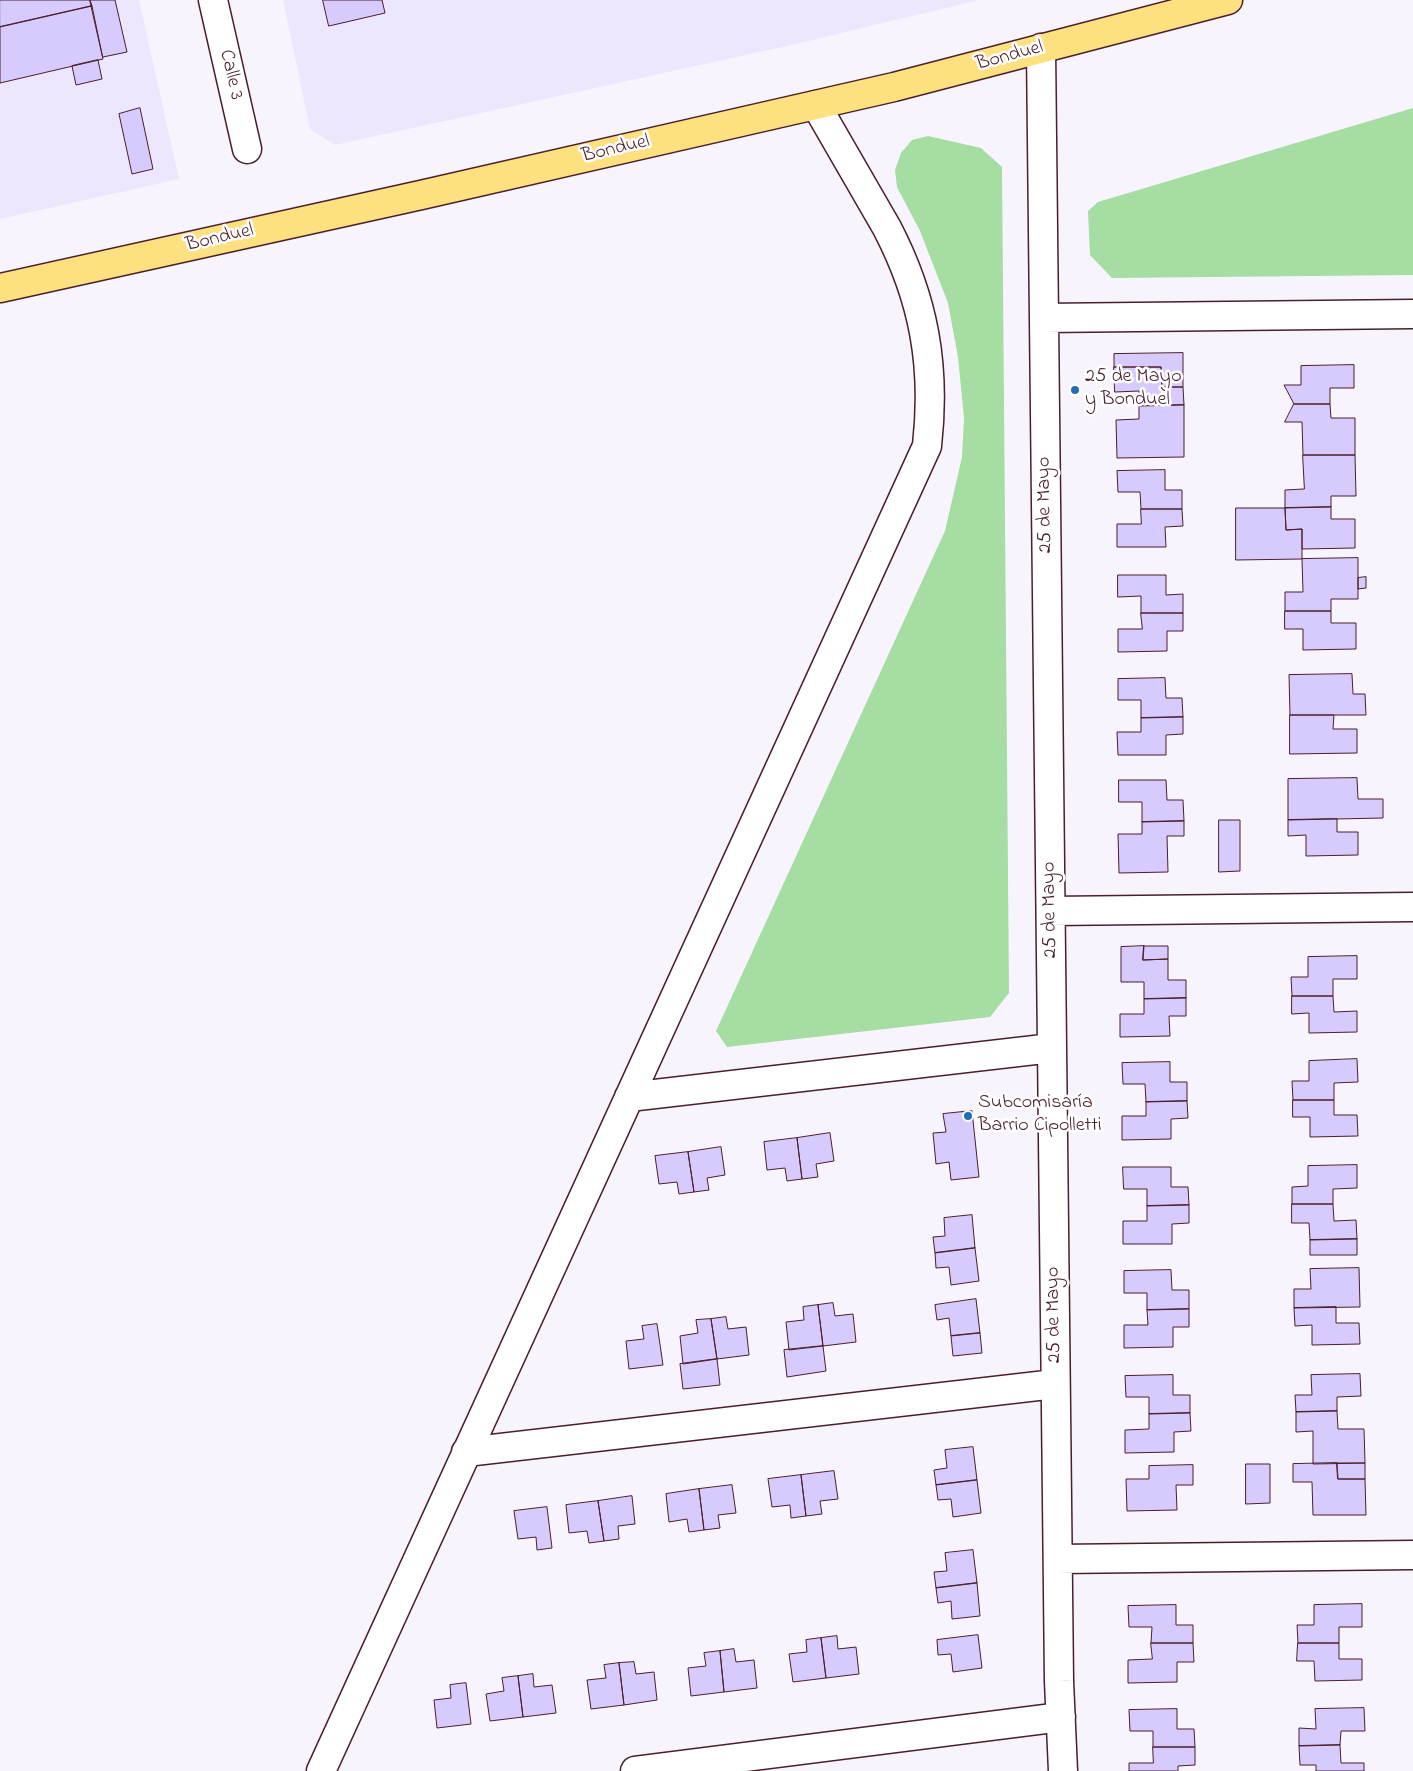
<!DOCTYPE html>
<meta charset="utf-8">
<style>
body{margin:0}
canvas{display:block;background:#f7f4fe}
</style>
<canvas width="1413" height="1771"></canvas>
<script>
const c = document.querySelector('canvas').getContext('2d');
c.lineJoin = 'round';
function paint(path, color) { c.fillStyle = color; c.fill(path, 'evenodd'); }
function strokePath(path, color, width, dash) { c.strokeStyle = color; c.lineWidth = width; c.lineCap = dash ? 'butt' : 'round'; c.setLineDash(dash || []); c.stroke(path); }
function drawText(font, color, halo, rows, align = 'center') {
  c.font = font + ' "Indie Flower",sans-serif'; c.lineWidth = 5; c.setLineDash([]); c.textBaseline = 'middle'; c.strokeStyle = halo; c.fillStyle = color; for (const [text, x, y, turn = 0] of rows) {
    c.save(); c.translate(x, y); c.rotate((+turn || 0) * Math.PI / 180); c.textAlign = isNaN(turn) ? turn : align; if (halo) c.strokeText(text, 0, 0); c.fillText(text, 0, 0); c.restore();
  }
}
const built = new Path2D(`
 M0,0H139L179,179L0,219Z
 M283,0H979L796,44L335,145L310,129Z`);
const green = new Path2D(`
 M1413,108V275L1112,278L1090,255L1088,211L1098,202Z
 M928,136L981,148L1002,167L1009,993L990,1017L727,1047L716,1031L945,531L962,457L964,418L958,357L948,303L920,231L897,187L895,170L901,153L912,140Z`);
const building = new Path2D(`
 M0,0H90L92,6L0,27Z
 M90,0H115L127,52L103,57Z
 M323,0H382L385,13L329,26Z
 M92,6L103,59L0,83V27Z
 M98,60L102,79L76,85L72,66Z
 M140,108L153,169L132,174L119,114Z
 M1183,353V387H1162L1161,367H1114V354Z
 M1354,365V388H1330V404H1294L1284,385H1301V366Z
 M1114,367H1161L1162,387H1183L1184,405L1139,406V391L1115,392Z
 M1294,404H1330L1331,418H1355V455H1303L1302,422H1285Z
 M1184,405V457L1117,458L1116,420L1139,419V406Z
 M1303,455H1355L1356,496H1331V507L1285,508V490L1304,489Z
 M1165,470V490H1182V509H1141L1140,492H1118L1117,471Z
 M1331,507V519H1355V548L1302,549V529L1286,530L1285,508Z
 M1236,508H1285L1286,530L1302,529V559L1236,560Z
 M1141,509H1182L1183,526L1165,527L1166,547H1117V524H1141Z
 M1358,558V599H1331V611H1285V592H1303L1302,559Z
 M1118,575H1166V595L1183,594V613H1141V596L1118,597Z
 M1366,577V588L1358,589V578Z
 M1285,611H1331V623H1356V649L1303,650V629H1285Z
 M1141,613H1183V631H1167V651L1118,652V629H1142Z
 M1352,674L1353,694H1365L1366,715H1290L1289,675Z
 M1165,678L1166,698H1182L1183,717L1141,718V700H1118V679Z
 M1290,715H1334L1333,729H1357V753L1290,754Z
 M1183,717V734L1166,735V755H1118L1117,732H1141V718Z
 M1357,778L1358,799H1383V818L1288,820V779Z
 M1119,780H1166L1167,800H1183L1184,821L1142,822V802H1119Z
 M1337,819V832H1358V855L1306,856V835L1288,836V820Z
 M1219,820H1240V871L1219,872Z
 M1184,821V836H1167L1168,872L1119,873L1118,834H1142V822Z
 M1144,946L1143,960L1168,959V980H1186V998L1144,999V982H1121V947Z
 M1144,946H1168V959L1143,960Z
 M1357,956V979H1333V996H1292L1291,977H1308V957Z
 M1292,996H1333L1334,1012L1357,1011V1032L1309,1033V1013L1292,1014Z
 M1186,998V1016H1169L1170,1036L1120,1037V1014H1144V999Z
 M1357,1059L1358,1082L1334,1083V1100H1293L1292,1081H1309V1061Z
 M1170,1062V1082H1187V1101L1146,1102L1145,1084H1123L1122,1063Z
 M1293,1100H1334V1115H1357L1358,1136L1310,1137V1117H1293Z
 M1187,1101L1188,1118L1171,1119V1139L1122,1140V1116H1146V1102Z
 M972,1111L979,1177L951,1180L949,1162L936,1164L933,1133L946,1132L943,1114Z
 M830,1133L834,1161L816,1164L818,1177L802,1179L797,1138Z
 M797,1138L802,1179L787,1181L785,1168L767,1170L764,1142Z
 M721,1147L725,1175L707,1178L709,1190L694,1192L688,1152Z
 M688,1152L694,1192L679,1194L677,1182L659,1184L655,1156Z
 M1357,1165V1188L1333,1189V1204H1292V1187L1308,1186V1166Z
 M1123,1167H1171V1187H1188L1189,1205L1147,1206V1189H1124Z
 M1292,1204H1333L1334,1221L1356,1220L1357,1239L1310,1240L1309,1223H1292Z
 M1189,1205V1223L1172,1224V1244H1123V1221H1147V1206Z
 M972,1215L975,1248L935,1253L933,1237L945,1236L944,1218Z
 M1357,1239V1255H1310V1240Z
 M975,1248L979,1281L951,1285L949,1267L936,1268L935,1253Z
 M1359,1268L1360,1307L1294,1308V1289H1311L1310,1269Z
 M1171,1270L1172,1290H1189V1309L1147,1310V1293H1124V1271Z
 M976,1299L980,1333L951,1336L949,1318L937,1320L935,1305Z
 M833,1303L835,1316L853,1314L856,1342L823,1346L818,1305Z
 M818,1305L823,1346L789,1350L786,1322L804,1320L803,1307Z
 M1336,1307V1323H1359L1360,1344L1312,1345V1325L1295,1326L1294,1308Z
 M1189,1309V1327H1173V1347L1124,1348V1325H1148L1147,1310Z
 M726,1317L728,1329L746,1327L749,1355L717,1359L711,1319Z
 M711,1319L717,1359L683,1364L680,1336L698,1333L696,1320Z
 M657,1324L663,1365L629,1369L626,1341L644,1339L642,1326Z
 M980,1333L982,1353L953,1356L951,1336Z
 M823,1346L826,1371L787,1377L784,1350Z
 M717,1359L720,1385L683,1389L680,1364Z
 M1360,1374L1361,1396L1337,1397V1411L1296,1412L1295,1395H1312L1311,1375Z
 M1173,1375V1395H1190V1413L1149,1414V1397H1126L1125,1376Z
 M1337,1411L1338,1429H1364L1365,1463L1313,1464V1431L1296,1432V1412Z
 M1190,1413L1191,1431L1174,1432V1452L1125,1453V1430L1149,1429V1414Z
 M973,1447L977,1480L936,1485L934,1470L947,1468L945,1450Z
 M1337,1463H1365V1479H1338Z
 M1337,1463L1338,1479H1365L1366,1515H1313L1312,1482H1293V1464Z
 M1246,1464H1270V1503L1246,1504Z
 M1193,1465V1485H1176L1177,1510L1127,1511L1126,1479H1149V1466Z
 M834,1471L838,1499L820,1501L822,1514L806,1516L801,1475Z
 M801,1475L806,1516L791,1518L790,1505L772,1507L768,1479Z
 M977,1480L981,1513L953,1517L951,1499L938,1500L936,1485Z
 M732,1485L736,1513L718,1515L720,1528L704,1530L699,1489Z
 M699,1489L704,1530L689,1532L687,1519L669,1522L666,1494Z
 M632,1496L635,1524L618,1526L619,1539L604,1541L598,1501Z
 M598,1501L604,1541L589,1543L587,1531L569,1533L566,1505Z
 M547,1507L552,1548L537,1550L536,1537L518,1539L514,1511Z
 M973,1550L977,1583L936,1588L934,1572L947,1571L945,1553Z
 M977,1583L980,1616L952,1619L951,1601L938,1603L936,1588Z
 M1362,1604V1627H1339V1643H1298L1297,1625H1314V1605Z
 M1176,1605V1625H1193V1643H1151L1152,1627H1129L1128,1606Z
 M978,1635L982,1668L953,1672L951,1654L938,1655L937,1640Z
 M837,1636L838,1649L856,1647L859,1674L826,1678L821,1638Z
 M821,1638L826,1678L793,1682L789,1654L807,1652L806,1640Z
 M1151,1643H1193L1194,1662H1177V1682L1128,1683V1660L1152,1659Z
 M1298,1643H1339V1659H1362V1680L1315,1681L1314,1661H1297Z
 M734,1649L736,1662L754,1660L757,1688L724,1692L720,1651Z
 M720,1651L724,1692L691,1696L688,1668L706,1666L704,1653Z
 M634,1662L636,1674L654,1672L657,1700L624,1705L619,1663Z
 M619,1663L624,1705L591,1709L587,1680L606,1678L604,1665Z
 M533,1674L534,1687L552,1685L556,1713L523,1717L518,1676Z
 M518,1676L523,1717L490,1721L486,1694L504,1691L502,1678Z
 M466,1683L471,1724L437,1728L434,1700L451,1698L450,1685Z
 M1364,1708L1365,1731H1341L1340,1745L1299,1746V1728L1316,1729L1315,1709Z
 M1177,1709V1729H1194L1195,1747H1153V1731H1130L1129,1710Z
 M1340,1745L1341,1763H1364V1771H1316V1765H1300L1299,1746Z
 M1153,1747H1195V1765L1178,1766V1771H1129V1763H1153Z`);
const minor = new Path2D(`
 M213,0L247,149
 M1041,48L1059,1681L1063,1771
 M1044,318L1413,314
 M1051,911L1413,907
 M629,1097L1052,1048
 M466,1452L1055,1384
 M1058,1559L1413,1555
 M321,1771L927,446C936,366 924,299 887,228L816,105
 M635,1771L1061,1717`);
const major = new Path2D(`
 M0,288L421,195L894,87L1228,0`);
const markers = [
 [1075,390,5,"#1f6fb2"],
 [968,1116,5,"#1f6fb2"]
];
const streetNames = [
 ["Bonduel",1010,57,-15],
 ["Calle 3",230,75,77],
 ["Bonduel",616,150,-13],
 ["Bonduel",220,239,-13],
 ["25 de Mayo",1046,505,-91],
 ["25 de Mayo",1051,910,-91],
 ["25 de Mayo",1055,1315,-91]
];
const poiNames = [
 ["25 de Mayo",1085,378],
 ["y Bonduel",1085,401],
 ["Subcomisaría",978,1104],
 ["Barrio Cipolletti",978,1127]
];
paint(built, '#ede7fd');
paint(green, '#a5dda2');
paint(building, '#d7cafc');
strokePath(building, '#4a1f2b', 1);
strokePath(minor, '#4a1f2b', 31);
strokePath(major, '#4a1f2b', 31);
strokePath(minor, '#fff', 28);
strokePath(major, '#fde080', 28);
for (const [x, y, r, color] of markers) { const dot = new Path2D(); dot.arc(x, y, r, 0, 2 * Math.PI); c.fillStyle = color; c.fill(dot); strokePath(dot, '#fff', 2); }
drawText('20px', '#4a1f2b', '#fff', streetNames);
drawText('20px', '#4a1f2b', '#fff', poiNames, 'left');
</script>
